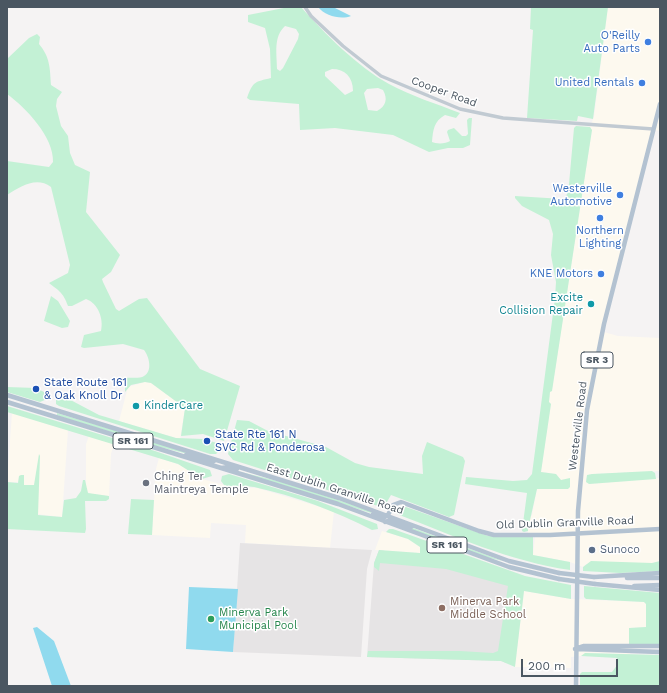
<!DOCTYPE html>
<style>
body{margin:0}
#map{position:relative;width:667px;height:693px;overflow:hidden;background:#f5f3f3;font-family:"Work Sans",sans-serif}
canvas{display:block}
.frame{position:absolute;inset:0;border:8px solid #4a5661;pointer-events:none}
.scale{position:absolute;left:521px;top:659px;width:97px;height:18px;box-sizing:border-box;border:2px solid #4a5661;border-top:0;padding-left:5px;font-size:12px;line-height:14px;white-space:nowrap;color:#4a5661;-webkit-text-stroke:3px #fff;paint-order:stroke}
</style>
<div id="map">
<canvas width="667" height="693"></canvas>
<div class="frame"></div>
<div class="scale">200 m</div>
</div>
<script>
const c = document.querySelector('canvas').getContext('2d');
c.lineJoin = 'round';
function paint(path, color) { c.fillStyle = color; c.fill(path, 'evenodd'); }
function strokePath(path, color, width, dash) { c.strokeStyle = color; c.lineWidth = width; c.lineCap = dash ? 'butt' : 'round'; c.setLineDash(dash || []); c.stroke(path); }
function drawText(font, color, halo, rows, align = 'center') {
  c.font = font + ' "Work Sans",sans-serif'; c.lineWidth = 3; c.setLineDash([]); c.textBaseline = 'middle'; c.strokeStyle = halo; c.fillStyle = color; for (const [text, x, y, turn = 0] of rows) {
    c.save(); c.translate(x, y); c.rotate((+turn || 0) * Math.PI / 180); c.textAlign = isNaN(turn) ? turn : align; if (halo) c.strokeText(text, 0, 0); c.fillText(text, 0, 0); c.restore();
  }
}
const commercial = new Path2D(`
 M608,7H660V131L654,130L604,332L618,336L660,338V471L592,474L587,475L586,482L589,484L660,478V561L652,563L586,564L583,567L570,562L533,555L535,537L528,536V531L530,518L532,515L537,489L561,480L556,474L541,472L551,404L549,402L550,392L552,390L592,130L590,127L594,117Z
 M145,382L151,383L185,408L180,439L119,421L128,387Z
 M12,413L68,430L62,517L37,514L40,456L34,485H24L19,476L18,482H7Z
 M89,436L114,444L111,454L109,496L91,494L86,491V444Z
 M159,458L183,466L192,474L202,479L232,487L257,488L334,511L330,548L245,543L246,525L211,523L210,538L152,535L156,469Z
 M382,531L408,539L420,547V553L375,550Z
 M524,591L571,599L644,602L646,604V627L629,628L630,654L589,653L581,656L571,657V668L515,667Z`);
const education = new Path2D(`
 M240,543L372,550L367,569L361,657L233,652Z
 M379,550L519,574L506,663L501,661L367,657L374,563Z`);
const green = new Path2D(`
 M289,7H301C324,33 358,67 389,84C411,96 437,104 460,113L456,118L445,115C434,121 433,130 432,142C436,144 446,144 450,141L447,132L448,130L454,128L462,136H466L468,134L467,120L469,118H472L470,145L463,148H448L429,152L393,135L335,128L300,130L299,104L250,100L247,98C253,81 255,82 271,78L270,49L265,28L248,22V15ZM285,26L296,29L299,34L298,39L283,68L280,71L277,69C277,54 273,37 285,26ZM332,69C345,69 353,77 353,91L345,95L325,76V72ZM378,88L383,90C388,99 386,106 377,111L368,110L364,93L367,89Z
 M531,7H608L593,119L578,116L577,121L527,118L533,30L530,29Z
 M37,34L40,37L39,44C50,57 50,68 51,85L62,92L57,99L56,106L61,126L68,136L70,153L75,165L90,172L86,212L120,255L111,272L102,279L103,282L116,309L119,311L139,299L147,298L200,369L240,386L224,441L203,434L181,436L185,408L151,383L145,382L131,385L125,392V378C130,377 140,379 144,376C153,371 149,356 144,350L123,344L84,348L81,347L84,335L101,331C104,319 98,303 86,299L72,306H68C63,292 59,291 49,283L68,273L70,265L51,187C36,176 20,187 7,195V161L49,167L53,162C54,137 26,108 7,94V59L29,38Z
 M576,126L590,127L592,130L552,391L550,392L549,402L551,404L541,472L556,474L561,480L570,478V487L568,489H537L528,529V531L524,532L522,531L527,493L465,484L466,477L513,481L527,480L532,474L555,298L556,282L551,255L553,234L549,220L522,206L515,198V196L563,199L566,198L569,184L574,128Z
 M51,296L58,301L70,321L68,327L62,328L44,321Z
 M7,387L36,388L46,393L47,399L40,402L7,392Z
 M63,396L99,415L176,438L203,439L217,443L220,450L216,454H210L59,406L56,404V400Z
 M7,406L155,451L210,470L212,476L202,479L178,464L7,412Z
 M57,413L204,457V458L156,446L62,417L57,415Z
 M237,420L249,421L268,431L326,447L355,463L369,467L423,474L422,456L427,442L463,457L465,461L454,515L449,517L391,495L384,507H381L233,460L228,454Z
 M39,454L40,456L38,515L62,517L64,500L76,498L81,491L83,480H85L88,493L109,496V499L106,501H85L86,529L85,533L7,529V482L18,483L19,476L21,475H24V485H34Z
 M237,471L290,484L371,511V513Z
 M652,471L655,473L656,479L589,484L586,482L587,475L592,474Z
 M229,474L318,501L377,524L378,529L372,530C335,511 295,496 254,487C244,485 234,488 224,485L221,481L222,476Z
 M131,499L154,500L152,535L128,534Z
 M399,507H406L488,536H533V555L570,562V570C509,561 454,536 397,514L396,509Z
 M402,524L503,561L481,556L401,526Z
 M389,529H393L525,576L571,585V599L524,591L515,667L501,661L367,657L368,651H460L493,653L498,651L508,586L446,569L380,563L379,571L374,567V563L379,550L420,553V547L408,539L386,532Z
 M591,561L652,563L660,561V571L620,573L583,571V567Z
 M584,586L660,593V644H629V628L646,627V604L644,602L586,599L584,597Z
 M585,653L660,655V686H580V674L582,672H612L618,664L617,658L581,656Z`);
const water = new Path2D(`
 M318,7H333L351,16C341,20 325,16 318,7Z
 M189,587L238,589L233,652L186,649Z
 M37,627L54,641L71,686H52L33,628Z`);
const minor = new Path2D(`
 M305,7L311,16L343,46L381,76L460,109L503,118L653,129`);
const major = new Path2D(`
 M7,395L339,498L509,561L559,573
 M7,402L338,504L509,567L559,579
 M186,455L214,461
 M221,468L229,467L237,469
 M373,514L385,517L388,515
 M388,515L393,505L401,502L479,531L494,535H550L660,529
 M385,522L390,520L411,527
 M594,577L660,573
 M627,578H660
 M595,584L660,590
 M634,586L660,585
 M575,649L584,646H660
 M577,649L660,652
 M576,686L578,511L587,410L604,324L660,104`);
const majorBridge = new Path2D(`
 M559,573L594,577
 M559,579L595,584`);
const markers = [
 [648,42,4,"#3f7fe0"],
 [642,83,4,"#3f7fe0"],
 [620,195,4,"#3f7fe0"],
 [600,218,4,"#3f7fe0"],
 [601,274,4,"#3f7fe0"],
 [591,304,4,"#0f9aa8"],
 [36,389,4,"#1a4fb4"],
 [136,406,4,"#0f9aa8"],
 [207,441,4,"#1a4fb4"],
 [146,483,4,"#6b7280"],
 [592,550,4,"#5c6f8a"],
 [442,608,4,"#8d6e63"],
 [211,619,4,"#2e9e5b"]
];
const shields = [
 [597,360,32],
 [133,441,40],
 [447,545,40]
];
const shieldNames = [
 ["SR 3",597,360],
 ["SR 161",133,441],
 ["SR 161",447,545]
];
const shopNames = [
 ["O'Reilly",640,36],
 ["Auto Parts",640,49],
 ["United Rentals",634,83],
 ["Westerville",612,189],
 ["Automotive",612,202],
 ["Northern",600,231,"center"],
 ["Lighting",600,244,"center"],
 ["KNE Motors",593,274]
];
const streetNames = [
 ["Cooper Road",444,92,20],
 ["Westerville Road",578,426,-83],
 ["East Dublin Granville Road",335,489,18],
 ["Old Dublin Granville Road",565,523,-2]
];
const cultureNames = [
 ["Excite",583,298],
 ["Collision Repair",583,311],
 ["KinderCare",144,406,"left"]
];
const transitNames = [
 ["State Route 161",44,383],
 ["& Oak Knoll Dr",44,396],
 ["State Rte 161 N",215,435],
 ["SVC Rd & Ponderosa",215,448]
];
const worshipNames = [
 ["Ching Ter",154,477],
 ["Maintreya Temple",154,490]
];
const serviceNames = [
 ["Sunoco",600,550]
];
const educationNames = [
 ["Minerva Park",450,602],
 ["Middle School",450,615]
];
const leisureNames = [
 ["Minerva Park",219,613],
 ["Municipal Pool",219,626]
];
paint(commercial, '#fdf9ef');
paint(education, '#e6e4e5');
paint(green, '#c3f1d5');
paint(water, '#90daee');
strokePath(minor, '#c1cad2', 3.5);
strokePath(major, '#b3c2d1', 4.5);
strokePath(majorBridge, '#b3c2d1', 4.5);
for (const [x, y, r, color] of markers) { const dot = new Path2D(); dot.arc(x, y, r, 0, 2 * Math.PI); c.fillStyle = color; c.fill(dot); strokePath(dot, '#fff', 1.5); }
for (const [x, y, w] of shields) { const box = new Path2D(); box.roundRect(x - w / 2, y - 8, w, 16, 3); c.fillStyle = '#fff'; c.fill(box); strokePath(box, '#4a5661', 1); }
drawText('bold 10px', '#4a5661', null, shieldNames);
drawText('11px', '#366cbe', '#fff', shopNames, 'right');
drawText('11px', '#4a5661', '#fff', streetNames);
drawText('11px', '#0d838f', '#fff', cultureNames, 'right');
drawText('11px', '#164399', '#fff', transitNames, 'left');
drawText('11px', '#5b616d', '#fff', worshipNames, 'left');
drawText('11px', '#4e5e75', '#fff', serviceNames, 'left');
drawText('11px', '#785e54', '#fff', educationNames, 'left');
drawText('11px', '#27864d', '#fff', leisureNames, 'left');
</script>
